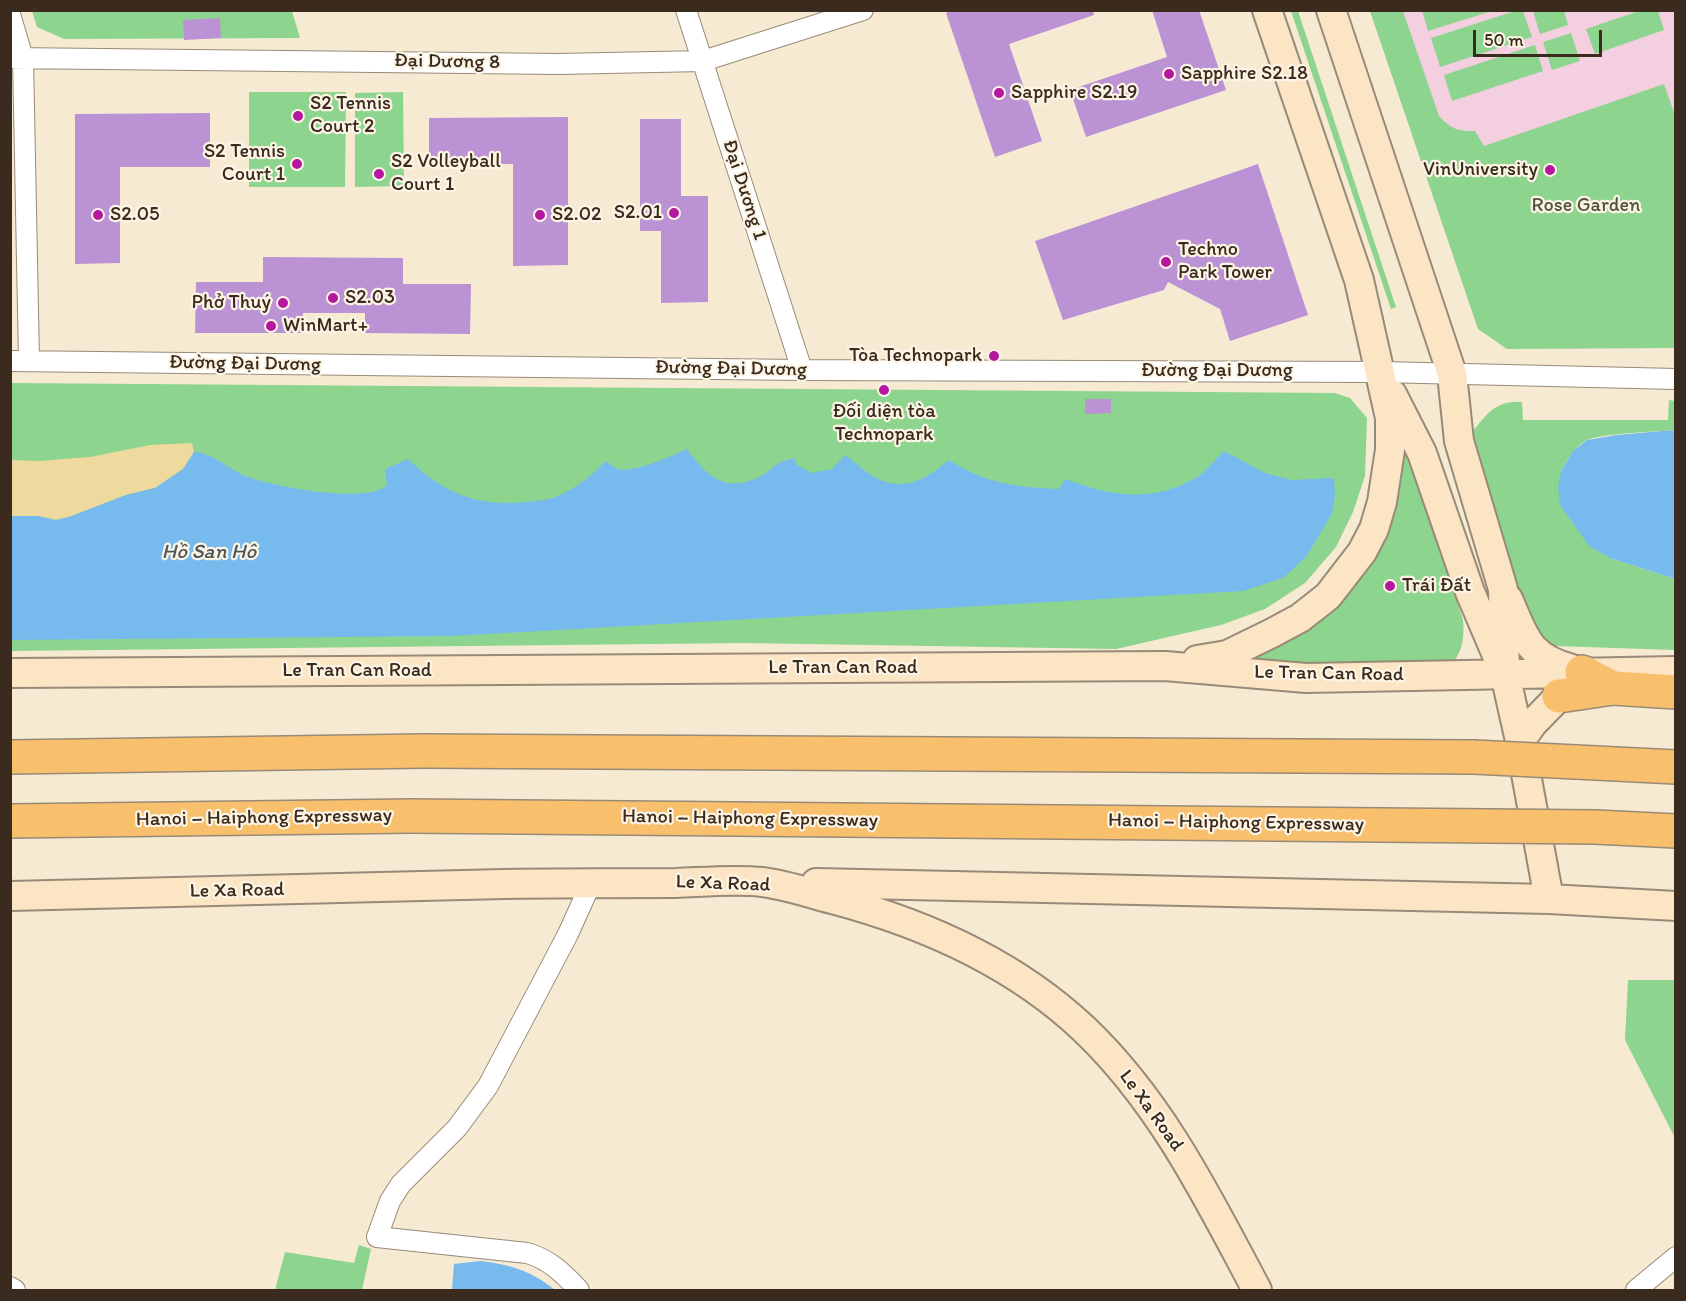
<!DOCTYPE html>
<meta charset="utf-8">
<style>
body{margin:0}
#map{position:relative;width:1686px;height:1301px;overflow:hidden;background:#f6ead2;font-family:Itim,sans-serif}
canvas{display:block}
.frame{position:absolute;inset:0;border:12px solid #3b2a1e;pointer-events:none}
.scale{position:absolute;left:1473px;top:30px;width:129px;height:27px;box-sizing:border-box;border:3px solid #3b2a1e;border-top:0;padding-left:8px;font-size:18px;line-height:21px;white-space:nowrap;color:#3b2a1e;-webkit-text-stroke:4px #fcf5e5;paint-order:stroke}
</style>
<div id="map">
<canvas width="1686" height="1301"></canvas>
<div class="frame"></div>
<div class="scale">50 m</div>
</div>
<script>
const c = document.querySelector('canvas').getContext('2d');
c.lineJoin = 'round';
function paint(path, color) { c.fillStyle = color; c.fill(path, 'evenodd'); }
function strokePath(path, color, width, dash) { c.strokeStyle = color; c.lineWidth = width; c.lineCap = dash ? 'butt' : 'round'; c.setLineDash(dash || []); c.stroke(path); }
function drawText(font, color, halo, rows, align = 'center') {
  c.font = font + ' Itim,sans-serif'; c.lineWidth = 4.5; c.setLineDash([]); c.textBaseline = 'middle'; c.strokeStyle = halo; c.fillStyle = color; for (const [text, x, y, turn = 0] of rows) {
    c.save(); c.translate(x, y); c.rotate((+turn || 0) * Math.PI / 180); c.textAlign = isNaN(turn) ? turn : align; if (halo) c.strokeText(text, 0, 0); c.fillText(text, 0, 0); c.restore();
  }
}
const built = new Path2D(`
 M1370,11H1675V348L1507,349L1478,329Z`);
const green = new Path2D(`
 M1422,10H1492V11L1428,31Z
 M1518,10L1523,11L1532,37L1440,67L1431,38Z
 M32,11H292L300,38L64,39L37,27Z
 M1291,11H1298L1396,307L1391,309Z
 M1370,11H1403L1439,116C1452,129 1456,131 1475,131L1484,146L1664,84L1676,118L1675,348L1507,349L1478,329Z
 M1533,11H1564L1568,25L1540,34Z
 M1658,11L1664,30L1595,54L1586,29L1639,11Z
 M1571,33L1580,61L1552,70L1543,42Z
 M1535,45L1543,71L1452,101L1444,75Z
 M249,92H346L345,187H249Z
 M403,92L404,186L355,187V93Z
 M10,383L1335,393L1350,398L1367,418L1365,476L1353,512L1336,547L1305,583L1265,609L1221,625L1116,649L745,643L11,651Z
 M1669,400L1675,401V430C1656,432 1599,433 1585,441C1573,449 1568,459 1561,471L1610,558L1675,579V650L1555,646L1544,640L1518,617L1469,436C1486,416 1494,400 1522,402L1523,420H1668Z
 M1405,450H1411L1463,620C1465,638 1462,654 1449,667L1248,663L1255,653L1394,508L1402,477V455Z
 M1628,980H1675V1138L1625,1040Z
 M359,1245L371,1249L362,1290H275L285,1252L354,1263Z`);
const sand = new Path2D(`
 M192,443L194,452L183,469L155,488L126,495L69,517L56,520L38,516H11V460L38,461L90,457L150,445Z`);
const water = new Path2D(`
 M1675,430H1676L1675,579L1610,558L1589,546L1560,505L1558,488L1561,471L1573,451L1587,440L1616,435Z
 M687,449C707,477 726,494 761,476C767,473 771,468 776,465C781,461 788,460 794,458L797,465L811,473L832,469L845,455C856,463 868,475 880,480C906,491 929,478 948,460C959,465 970,473 982,477C1007,486 1033,488 1059,489L1065,479C1111,496 1152,504 1197,477C1207,471 1215,459 1224,451L1265,473L1291,480L1334,478L1335,495L1332,514L1306,557L1283,578L1243,591L453,636L11,640V516H38L56,520L69,517L126,495L155,488L183,469L194,452C213,453 227,468 243,475C267,486 369,505 387,485L385,469L408,459C443,493 477,507 526,502C537,501 551,500 562,494C579,486 593,474 606,461C609,463 614,468 618,469C634,473 672,456 687,449Z
 M480,1261C509,1264 532,1271 555,1290H452L454,1264Z`);
const building = new Path2D(`
 M954,10H1093L1094,15L1009,44L1042,141L995,157L946,13Z
 M1152,10H1199L1226,90L1086,137L1070,90L1167,57Z
 M220,18L221,38L184,40L183,20Z
 M210,113V167H120V263L75,264V114Z
 M568,117V265L513,266V164L429,165V118Z
 M640,119H681V196H708V302L661,303V231H640Z
 M1258,164L1308,315L1230,341L1220,309L1168,282L1164,290L1063,320L1035,241Z
 M263,257L403,258V284H471L470,334L365,333V313H303V333H195L196,282H263Z
 M1085,399H1111V413L1085,414Z`);
const minor = new Path2D(`
 M686,10L802,370
 M10,14L23,58L29,361
 M10,58L559,64L703,61L863,10
 M10,361L802,370L1380,372L1676,379
 M10,1287L15,1290
 M579,1290C564,1274 549,1259 527,1253L377,1237L390,1201L401,1184L457,1128L488,1086L568,934L591,883
 M1636,1290L1676,1257`);
const secondary = new Path2D(`
 M1331,10L1452,374L1459,441L1503,589L1505,674
 M1392,394L1422,453L1470,592L1505,674L1520,741L1549,899
 M1508,599C1525,637 1527,657 1572,669
 M1197,660L1227,655L1272,633L1300,618L1328,596L1362,552L1374,529L1382,502L1390,450V418L1359,280L1267,10
 M10,673L1165,666L1306,678L1676,671
 M1520,741L1533,723L1575,680
 M816,883L1549,899L1676,906
 M10,896C175,892 340,888 504,884C562,883 619,883 676,883C704,882 735,879 762,882C786,885 809,893 832,899C923,923 1014,963 1084,1029C1161,1102 1208,1198 1257,1290`);
const motorway = new Path2D(`
 M1582,672L1613,688L1676,692
 M1559,696L1613,688
 M10,757L423,751L1473,757
 M1576,762L1676,767
 M10,821L412,816L1489,826
 M1595,827L1676,831`);
const motorwayBridge = new Path2D(`
 M1473,757L1576,762
 M1489,826L1595,827`);
const markers = [
 [1169,74,6,"#b5179e"],
 [999,93,6,"#b5179e"],
 [298,116,6,"#b5179e"],
 [297,164,6,"#b5179e"],
 [1550,170,6,"#b5179e"],
 [379,174,6,"#b5179e"],
 [674,213,6,"#b5179e"],
 [98,215,6,"#b5179e"],
 [540,215,6,"#b5179e"],
 [1166,262,6,"#b5179e"],
 [333,298,6,"#b5179e"],
 [283,303,6,"#b5179e"],
 [271,326,6,"#b5179e"],
 [994,356,6,"#b5179e"],
 [884,390,6,"#b5179e"],
 [1390,586,6,"#b5179e"]
];
const streetNames = [
 ["Đại Dương 8",447,62,1],
 ["Đại Dương 1",744,190,72],
 ["Đường Đại Dương",245,364,1],
 ["Đường Đại Dương",731,369,1],
 ["Đường Đại Dương",1217,371],
 ["Le Tran Can Road",843,668],
 ["Le Tran Can Road",357,671],
 ["Le Tran Can Road",1329,674,1],
 ["Hanoi – Haiphong Expressway",264,818,-1],
 ["Hanoi – Haiphong Expressway",750,819,1],
 ["Hanoi – Haiphong Expressway",1236,823,1],
 ["Le Xa Road",723,884,2],
 ["Le Xa Road",237,891,-1],
 ["Le Xa Road",1151,1111,54]
];
const poiNames = [
 ["Sapphire S2.18",1181,74],
 ["Sapphire S2.19",1011,93],
 ["S2 Tennis",310,104],
 ["Court 2",310,127],
 ["S2 Tennis",285,152,"right"],
 ["Court 1",285,175,"right"],
 ["S2 Volleyball",391,162],
 ["Court 1",391,185],
 ["VinUniversity",1538,170,"right"],
 ["S2.01",662,213,"right"],
 ["S2.05",110,215],
 ["S2.02",552,215],
 ["Techno",1178,250],
 ["Park Tower",1178,273],
 ["S2.03",345,298],
 ["Phở Thuý",271,303,"right"],
 ["WinMart+",283,326],
 ["Tòa Technopark",982,356,"right"],
 ["Đối diện tòa",884,412,"center"],
 ["Technopark",884,435,"center"],
 ["Trái Đất",1402,586]
];
const parkNames = [
 ["Rose Garden",1586,206]
];
const waterNames = [
 ["Hồ San Hô",209,553]
];
paint(built, '#f3cfe0');
paint(green, '#8dd48f');
paint(sand, '#eeda9e');
paint(water, '#77baed');
paint(building, '#bb93d5');
strokePath(minor, '#988a78', 22);
strokePath(secondary, '#988a78', 32);
strokePath(motorway, '#988a78', 36);
strokePath(minor, '#fff', 20);
strokePath(secondary, '#fce5c4', 28);
strokePath(motorway, '#f8bf6c', 33);
strokePath(motorwayBridge, '#988a78', 36, []);
strokePath(motorwayBridge, '#f8bf6c', 33);
for (const [x, y, r, color] of markers) { const dot = new Path2D(); dot.arc(x, y, r, 0, 2 * Math.PI); c.fillStyle = color; c.fill(dot); strokePath(dot, '#fcf5e5', 2); }
drawText('20px', '#3b2a1e', '#fcf5e5', streetNames);
drawText('20px', '#3b2a1e', '#fcf5e5', poiNames, 'left');
drawText('20px', '#50543a', '#fcf5e5', parkNames);
drawText('italic 21px', '#4d555c', '#fcf5e5', waterNames);
</script>
